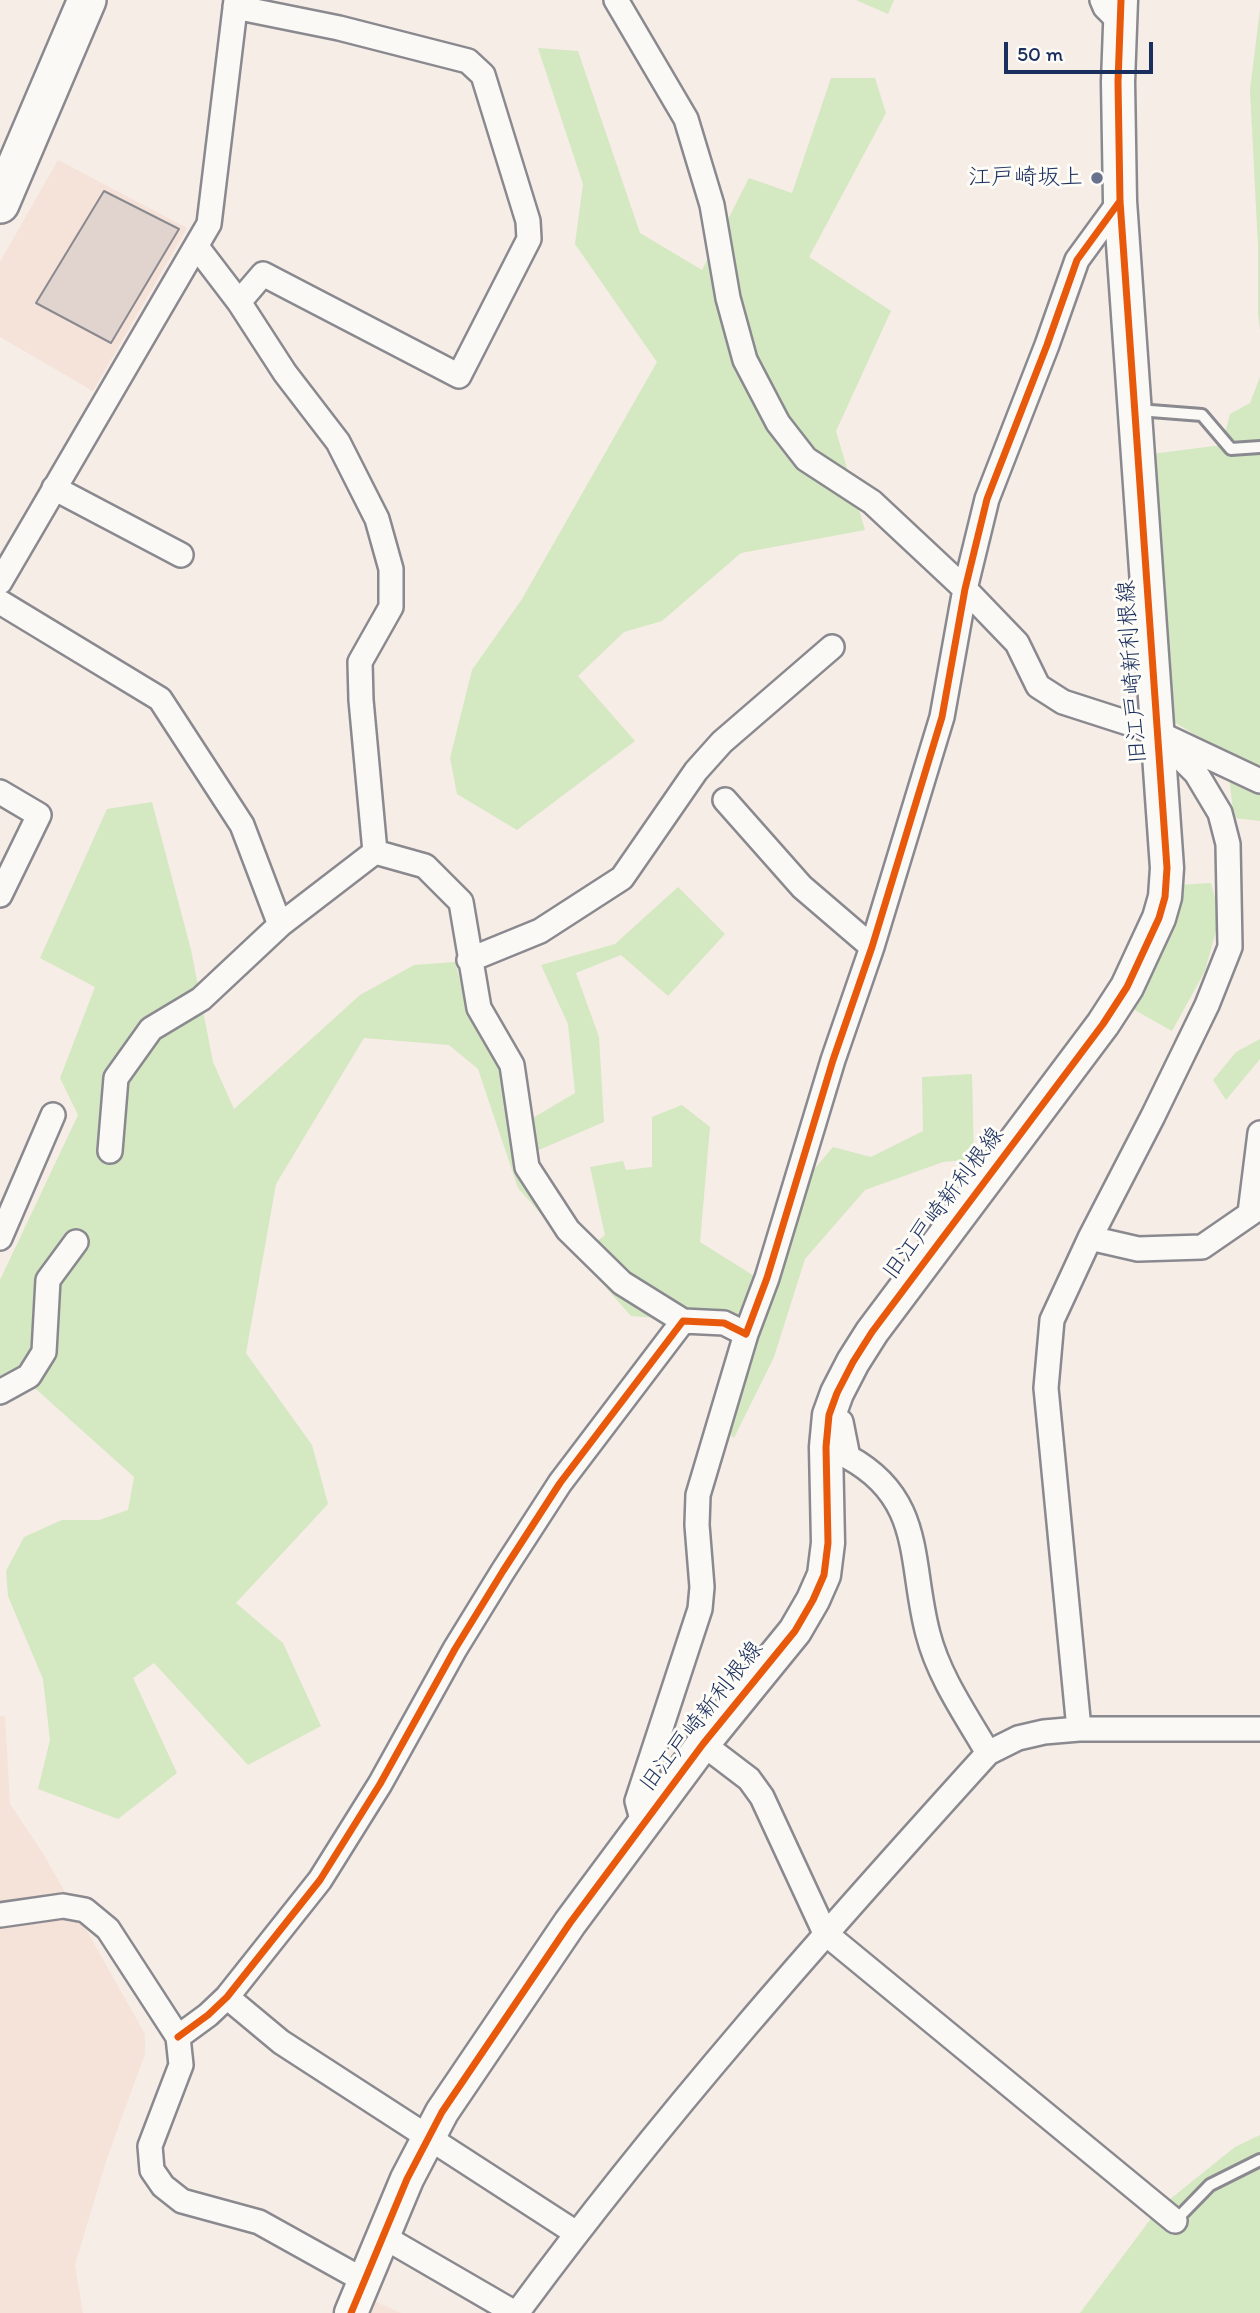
<!DOCTYPE html>
<meta charset="utf-8">
<style>
body{margin:0}
#map{position:relative;width:1260px;height:2313px;overflow:hidden;background:#f6ede6;font-family:Itim,sans-serif}
canvas{display:block}
.scale{position:absolute;left:1004px;top:42px;width:149px;height:32px;box-sizing:border-box;border:4px solid #1b2f5e;border-top:0;padding-left:9px;font-size:21px;line-height:24px;white-space:nowrap;color:#1b2f5e;-webkit-text-stroke:5px #fdfcf7;paint-order:stroke}
</style>
<div id="map">
<canvas width="1260" height="2313"></canvas>
<div class="scale">50 m</div>
</div>
<script>
const c = document.querySelector('canvas').getContext('2d');
c.lineJoin = 'round';
function paint(path, color) { c.fillStyle = color; c.fill(path, 'evenodd'); }
function strokePath(path, color, width, dash) { c.strokeStyle = color; c.lineWidth = width; c.lineCap = dash ? 'butt' : 'round'; c.setLineDash(dash || []); c.stroke(path); }
function drawText(font, color, halo, rows, align = 'center') {
  c.font = font + ' Itim,"Klee One",sans-serif'; c.lineWidth = 6; c.setLineDash([]); c.textBaseline = 'middle'; c.strokeStyle = halo; c.fillStyle = color; for (const [text, x, y, turn = 0] of rows) {
    c.save(); c.translate(x, y); c.rotate((+turn || 0) * Math.PI / 180); c.textAlign = isNaN(turn) ? turn : align; if (halo) c.strokeText(text, 0, 0); c.fillText(text, 0, 0); c.restore();
  }
}
const built = new Path2D(`
 M58,160L187,228L93,391L0,337V262Z
 M0,1716H5L10,1804L44,1855L145,2034V2054L107,2158L75,2265L83,2313H0Z
 M372,2300L401,2313H365Z`);
const green = new Path2D(`
 M856,0H894L888,14Z
 M1260,10V330L1258,315V246L1250,90Z
 M538,48L578,51L640,233L702,270L749,178L792,193L831,78H875L886,113L809,257L891,311L836,431L865,530L741,553L662,621L624,632L578,676L635,741L517,830L457,794L450,758L472,670L522,599L657,362L575,244L583,184Z
 M1260,377V821L1234,818L1226,753L1162,715L1152,454L1222,445L1230,414L1250,403Z
 M152,802L191,950L213,1062L234,1109L360,995L414,965L455,962L467,1007L513,1071L516,1128L575,1093L568,1024L541,965L615,944L678,887L725,934L668,996L621,955L576,973L599,1037L604,1122L520,1158L585,1251L605,1235L590,1167L623,1161L626,1170L652,1167V1117L682,1105L710,1127L700,1242L759,1279L789,1199L833,1147L871,1157L923,1131L922,1077L972,1074L974,1159L943,1162L865,1190L805,1259L774,1357L734,1438L712,1421L746,1334L724,1323L631,1316L518,1188L478,1069L449,1045L364,1038L276,1184L246,1353L312,1445L328,1504L236,1603L283,1643L321,1726L248,1765L154,1663L133,1678L177,1773L118,1819L38,1789L50,1740L43,1679L8,1596L6,1571L24,1537L62,1520H99L128,1510L134,1477L18,1373L0,1395V1280L78,1115L60,1078L95,987L40,958L107,809Z
 M1211,883L1220,916L1205,971L1172,1031L1124,1004L1178,885Z
 M1260,1039V1059L1226,1100L1213,1080L1236,1052Z
 M1260,2135V2313H1080L1159,2208L1235,2147Z`);
const building = new Path2D(`
 M104,191L179,229L111,343L36,303Z`);
const lane = new Path2D(`
 M1138,410L1202,415L1231,449L1260,447
 M1175,2221L1210,2185L1260,2160`);
const street = new Path2D(`
 M616,0L686,119L712,205L728,298L745,360L778,423L806,459L872,502L965,589L1017,643L1038,686L1063,702L1156,732L1260,781
 M1102,0L1105,7L1119,21
 M235,7L339,28L468,61L483,75L528,221L529,239L459,376L263,274L239,302
 M54,488L181,555
 M0,582L209,224L236,0
 M0,602L160,699L242,825L280,925
 M0,792L39,815L0,895
 M725,800L802,887L872,947
 M375,852L425,866L461,902L479,1008L512,1065L527,1167L568,1230L622,1283L683,1321
 M469,960L540,931L622,878L696,771L722,742L832,647
 M110,1151L116,1078L151,1029L201,999L280,925L375,852L361,700L360,662L391,607V569L377,519L338,442L285,373L239,302L197,247
 M1250,1213L1260,1133
 M0,1238L53,1115
 M1090,1238L1138,1249L1202,1247L1260,1207
 M0,1392L29,1376L44,1352L48,1280L76,1242
 M829,1415L841,1422L848,1457C925,1499 909,1563 928,1634C939,1677 966,1715 988,1753
 M1079,1729L1046,1388L1052,1320L1090,1238L1153,1116L1207,1005L1230,947L1228,844L1220,813L1196,773L1162,739
 M703,1744L749,1779L762,1797L825,1933L1175,2221
 M643,1823L637,1801L700,1609L702,1587L697,1525L698,1495L746,1334
 M0,1915L63,1906L85,1910L108,1929L178,2037L181,2065L150,2146L152,2170L163,2186L182,2201L259,2222L365,2281
 M227,1997L281,2042L576,2233
 M178,2037L208,2015L227,1997L320,1880L380,1784L455,1649L503,1571L560,1483L683,1321L724,1323L746,1334L767,1278L833,1060L872,947L942,717L965,589L987,499L1047,345L1077,260L1120,201
 M384,2237L515,2313
 M517,2313C662,2116 824,1934 988,1753L1018,1738L1044,1732L1079,1729H1260`);
const secondary = new Path2D(`
 M351,2313L407,2179L442,2112L570,1923L703,1744L795,1631L813,1600L824,1575L828,1543L826,1447L829,1415L837,1393L853,1362L872,1332L1103,1024L1127,987L1159,918L1165,897L1167,868L1120,201L1118,82L1121,0`);
const primary = new Path2D(`
 M0,204L87,0`);
const cycleway = new Path2D(`
 M178,2037L208,2015L227,1997L320,1880L380,1784L455,1649L503,1571L560,1483L683,1321L724,1323L746,1334L767,1278L833,1060L872,947L942,717L965,589L987,499L1047,345L1077,260L1120,201
 M351,2313L407,2179L442,2112L570,1923L703,1744L795,1631L813,1600L824,1575L828,1543L826,1447L829,1415L837,1393L853,1362L872,1332L1103,1024L1127,987L1159,918L1165,897L1167,868L1120,201L1118,82L1121,0`);
const markers = [
 [1097,178,7,"#68728e"]
];
const poiNames = [
 ["江戸崎坂上",1083,178]
];
const streetNames = [
 ["旧江戸崎新利根線",1133,672,-94],
 ["旧江戸崎新利根線",944,1204,-53],
 ["旧江戸崎新利根線",702,1717,-52]
];
paint(built, '#f5e2d8');
paint(green, '#d4e8c1');
paint(building, '#e1d4ce');
strokePath(building, '#8a898f', 2);
strokePath(lane, '#8a898f', 16);
strokePath(street, '#8a898f', 28);
strokePath(secondary, '#8a898f', 37);
strokePath(primary, '#8a898f', 42);
strokePath(lane, '#faf9f6', 10);
strokePath(street, '#faf9f6', 23);
strokePath(secondary, '#faf9f6', 32);
strokePath(primary, '#faf9f6', 37);
strokePath(cycleway, '#e8590c', 7);
for (const [x, y, r, color] of markers) { const dot = new Path2D(); dot.arc(x, y, r, 0, 2 * Math.PI); c.fillStyle = color; c.fill(dot); strokePath(dot, '#fdfcf7', 2.5); }
drawText('23px', '#1b2f5e', '#fdfcf7', poiNames, 'right');
drawText('23px', '#1b2f5e', '#fdfcf7', streetNames);
</script>
